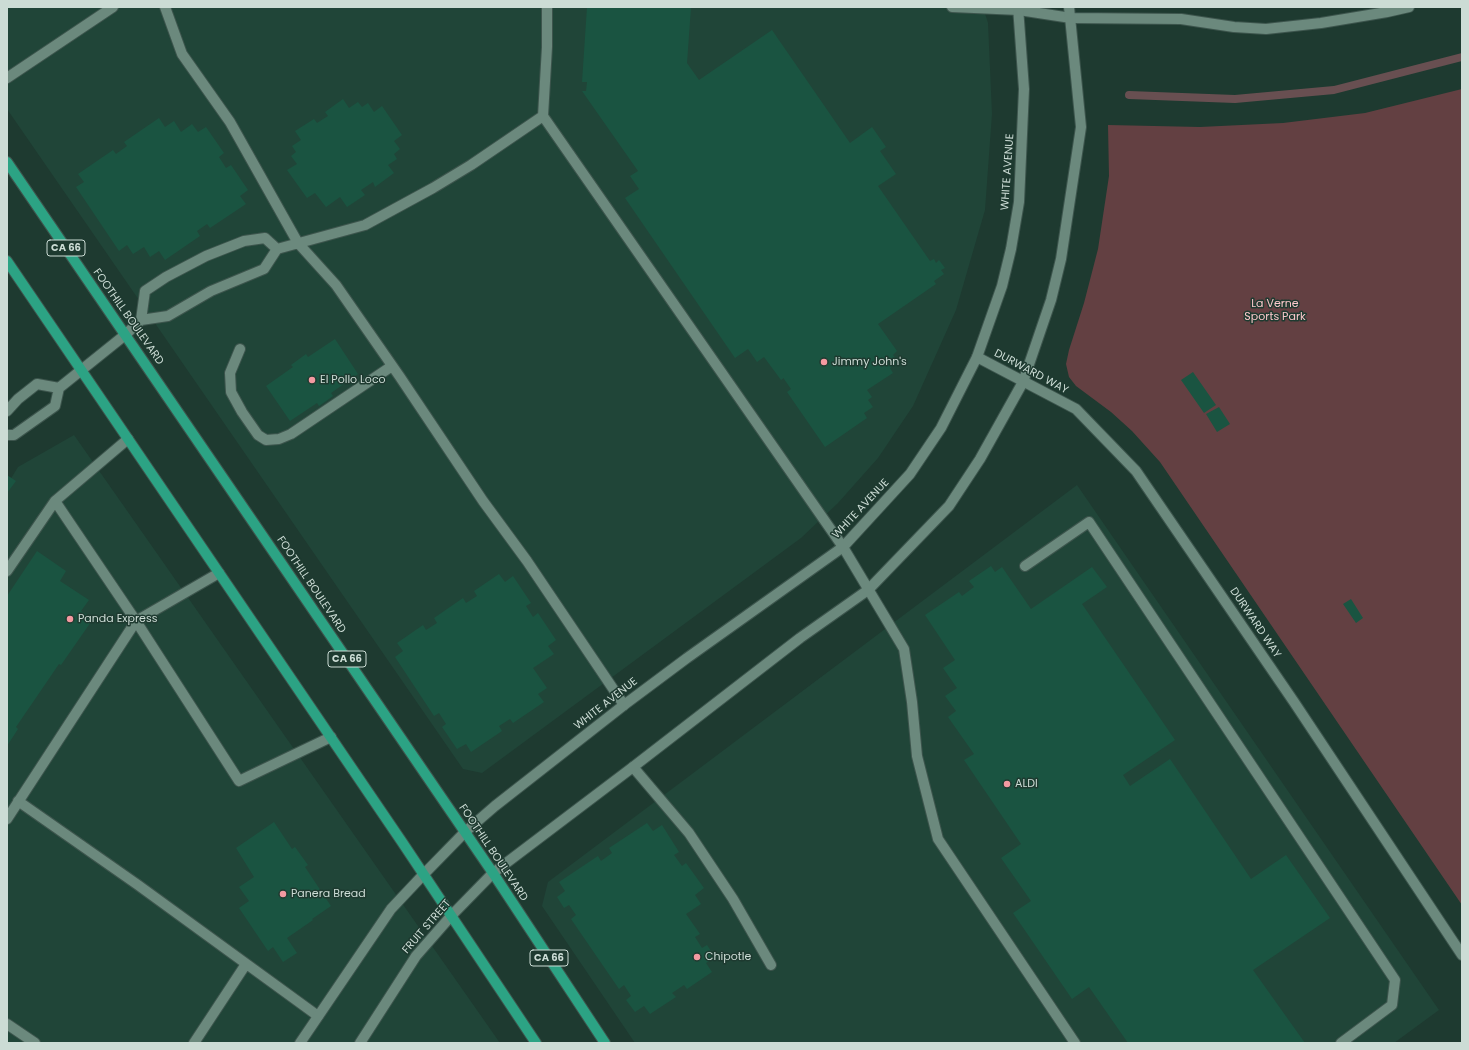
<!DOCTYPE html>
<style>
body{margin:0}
#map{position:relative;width:1469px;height:1050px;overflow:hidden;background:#1e3a30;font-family:Poppins,sans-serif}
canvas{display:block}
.frame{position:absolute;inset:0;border:8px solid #ccdcd5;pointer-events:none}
</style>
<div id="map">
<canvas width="1469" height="1050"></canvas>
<div class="frame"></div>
</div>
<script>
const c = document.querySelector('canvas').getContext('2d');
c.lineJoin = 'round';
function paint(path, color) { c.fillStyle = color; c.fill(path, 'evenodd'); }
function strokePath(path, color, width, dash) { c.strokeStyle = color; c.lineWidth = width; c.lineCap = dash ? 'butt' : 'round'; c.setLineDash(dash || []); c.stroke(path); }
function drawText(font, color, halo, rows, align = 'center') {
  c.font = font + ' Poppins,sans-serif'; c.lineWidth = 3; c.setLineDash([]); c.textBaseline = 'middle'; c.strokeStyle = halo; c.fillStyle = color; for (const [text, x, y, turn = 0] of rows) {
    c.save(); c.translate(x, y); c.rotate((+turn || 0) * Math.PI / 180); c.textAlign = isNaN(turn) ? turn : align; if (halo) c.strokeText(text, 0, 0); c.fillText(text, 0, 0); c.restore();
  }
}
const built = new Path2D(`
 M7,7H983L988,23L992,114L985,210L956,310L913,406L878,458L838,503L801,538L482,773L463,769L7,109Z
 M74,435L500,1043H7V485L18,467Z
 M1077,485L1439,1010L1394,1043H635L542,906L548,882Z`);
const green = new Path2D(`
 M1462,89V905L1160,462L1132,431L1111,412L1076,386L1069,377L1066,364L1069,350L1084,303L1098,249L1109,176L1108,125L1200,127L1283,123L1365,113Z`);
const stream = new Path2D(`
 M1129,95L1235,99L1334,90L1462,57`);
const building = new Path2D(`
 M587,7H691L687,63L699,80L772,30L850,143L872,127L886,147L880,151L896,174L878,186L930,261L934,259L936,263L939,260L945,268L941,270L944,274L934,281L936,284L878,324L897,351L893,355L899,363L890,368L893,373L867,390L872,397L868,400L873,407L864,413L867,418L825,447L787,392L791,389L784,379V378L781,380L764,357L757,362L748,349L735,358L625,198L639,189L630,176L638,171L582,91H586L587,82H582Z
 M343,99L349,108L358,102L362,107L368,103L374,112L382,106L402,135L394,141L400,149L394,154L397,159L388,165L394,173L375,187L373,182L361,190L365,195L347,207L340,197L326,207L315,193L307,198L287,170L297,164L291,156L296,152L292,146L301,140L295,131L314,119L317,123L328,116L325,112Z
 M159,118L165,127L174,121L181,132L192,124L198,132L206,127L224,153L219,157L226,168L231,165L248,190L240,196L246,204L210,228L207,224L197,231L200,236L165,260L159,251L150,257L144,247L133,254L127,245L119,251L76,187L84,182L78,174L113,150L116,154L127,146L124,142Z
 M335,339L358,374L331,393L333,396L319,406L317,403L290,421L266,386L293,367L291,365L306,354L308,357Z
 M1193,372L1216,405L1204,413L1181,380Z
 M1219,407L1230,424L1217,432L1206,414Z
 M7,475L16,481L7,493Z
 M37,551L66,571L60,581L89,600L81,611L93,619L61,665L59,664L16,727L18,729L7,746V596Z
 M991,566L995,572L1002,567L1031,609L1092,567L1107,587L1082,604L1175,740L1123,775L1130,786L1170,759L1251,879L1286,855L1330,918L1253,970L1305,1043H1128L1089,987L1072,999L1013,913L1031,901L1001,858L1021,844L964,760L974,754L948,717L956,711L945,696L957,688L943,668L955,660L925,615L959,592L962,596L974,587L969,581Z
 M499,574L505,582L513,576L531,603L526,606L533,617L538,613L556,640L548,646L554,654L533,668L547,688L538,694L544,702L513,723L510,719L499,726L502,731L471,752L466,744L457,749L442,727L446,724L439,713L434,716L395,657L403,651L397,643L423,625L426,630L437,623L434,618L463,598L466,603L477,596L474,591Z
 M1351,599L1363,618L1356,623L1343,604Z
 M274,822L292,849L295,847L308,865L305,867L331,906L312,919L313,920L287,938L297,953L283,962L273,947L268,951L239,908L249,901L239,887L254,877L236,848Z
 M647,823L653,831L662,825L679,852L674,855L682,866L686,863L704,888L695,895L701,904L686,914L700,934L695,937L702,948L707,945L715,957L706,963L712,972L687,989L684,985L672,993L676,997L650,1014L644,1006L635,1012L626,1000L631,996L624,985L619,989L571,919L576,915L569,905L564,908L557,897L565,891L559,882L598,856L601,861L612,853L609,848Z`);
const lane = new Path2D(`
 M165,7L182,54L230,122L298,243L336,285L400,377L483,501L527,561L624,705
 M547,7V47L543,116L843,547L904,649L912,702L917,756L938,839L1075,1043
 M952,7L1019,10L1071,18L1181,19L1234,27L1266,29L1321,23L1387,12L1409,7
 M7,78L113,7
 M141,320L145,291L166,277L206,256L244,241L265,238L277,249
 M240,349L230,373L231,392L242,412L258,435L266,440L279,439L291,434L392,366
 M7,411L18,399L37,384L59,388
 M7,435H14L55,406L59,388L125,335L141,320L168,316L211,291L264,269L277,249L365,225L433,188L471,165L543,116
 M55,501L136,621L239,781L331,737
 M1025,566L1089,522L1395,980L1392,1005L1341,1043
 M7,571L55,501L128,439
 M633,767L689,833L733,899L771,965
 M18,801L138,885L318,1016
 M7,819L136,621L219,573
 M7,1024L35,1043
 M194,1043L246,964`);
const street = new Path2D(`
 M977,357L1076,409L1136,471L1294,702L1462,955`);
const secondary = new Path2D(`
 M300,1043L391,909L423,875L465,832L495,806L624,705L687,658L843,547L910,474L941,428L977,357L1002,286L1011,249L1019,202L1024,89L1018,7
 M360,1043L416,956L451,916L493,873L633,767L800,638L868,590L949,506L980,459L1023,382L1051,300L1061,259L1081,127L1069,7`);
const primary = new Path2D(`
 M7,162L493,873L605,1043
 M7,261L402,842L536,1043`);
const markers = [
 [824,362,4,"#f49aa1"],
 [312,380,4,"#f49aa1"],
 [70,619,4,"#f49aa1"],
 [1007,784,4,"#f49aa1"],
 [283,894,4,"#f49aa1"],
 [697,957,4,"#f49aa1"]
];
const shields = [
 [66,248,38],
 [347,659,38],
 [549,958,38]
];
const shieldNames = [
 ["CA 66",66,248],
 ["CA 66",347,659],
 ["CA 66",549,958]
];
const streetNames = [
 ["WHITE AVENUE",1008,172,-86],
 ["FOOTHILL BOULEVARD",128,317,55],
 ["DURWARD WAY",1031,372,28],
 ["WHITE AVENUE",861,509,-47],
 ["FOOTHILL BOULEVARD",311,585,56],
 ["DURWARD WAY",1255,623,56],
 ["WHITE AVENUE",606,704,-38],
 ["FOOTHILL BOULEVARD",493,853,56],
 ["FRUIT STREET",427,927,-49]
];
const parkNames = [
 ["La Verne",1275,304],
 ["Sports Park",1275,317]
];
const poiNames = [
 ["Jimmy John's",832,362],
 ["El Pollo Loco",320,380],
 ["Panda Express",78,619],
 ["ALDI",1015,784],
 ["Panera Bread",291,894],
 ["Chipotle",705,957]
];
paint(built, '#204538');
paint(green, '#634042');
strokePath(stream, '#684f51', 8);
paint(building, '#1a5441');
strokePath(lane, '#3d554d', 12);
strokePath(street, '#3d554d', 12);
strokePath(secondary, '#3d554d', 12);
strokePath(primary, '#3d554d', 12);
strokePath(lane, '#6b897d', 10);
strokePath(street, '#6b897d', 10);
strokePath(secondary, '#6b897d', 10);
strokePath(primary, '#2ca384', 10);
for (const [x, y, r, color] of markers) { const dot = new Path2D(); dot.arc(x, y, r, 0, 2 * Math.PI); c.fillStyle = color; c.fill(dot); strokePath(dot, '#1e3a30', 1.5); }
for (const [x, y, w] of shields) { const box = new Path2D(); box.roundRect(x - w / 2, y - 8, w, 16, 3); c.fillStyle = '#1e3a30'; c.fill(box); strokePath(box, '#ccdcd5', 1); }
drawText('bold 10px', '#ccdcd5', null, shieldNames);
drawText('11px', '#ccdcd5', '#1e3a30', streetNames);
drawText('11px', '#fbc7ca', '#1e3a30', parkNames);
drawText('11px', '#ccdcd5', '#1e3a30', poiNames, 'left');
</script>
